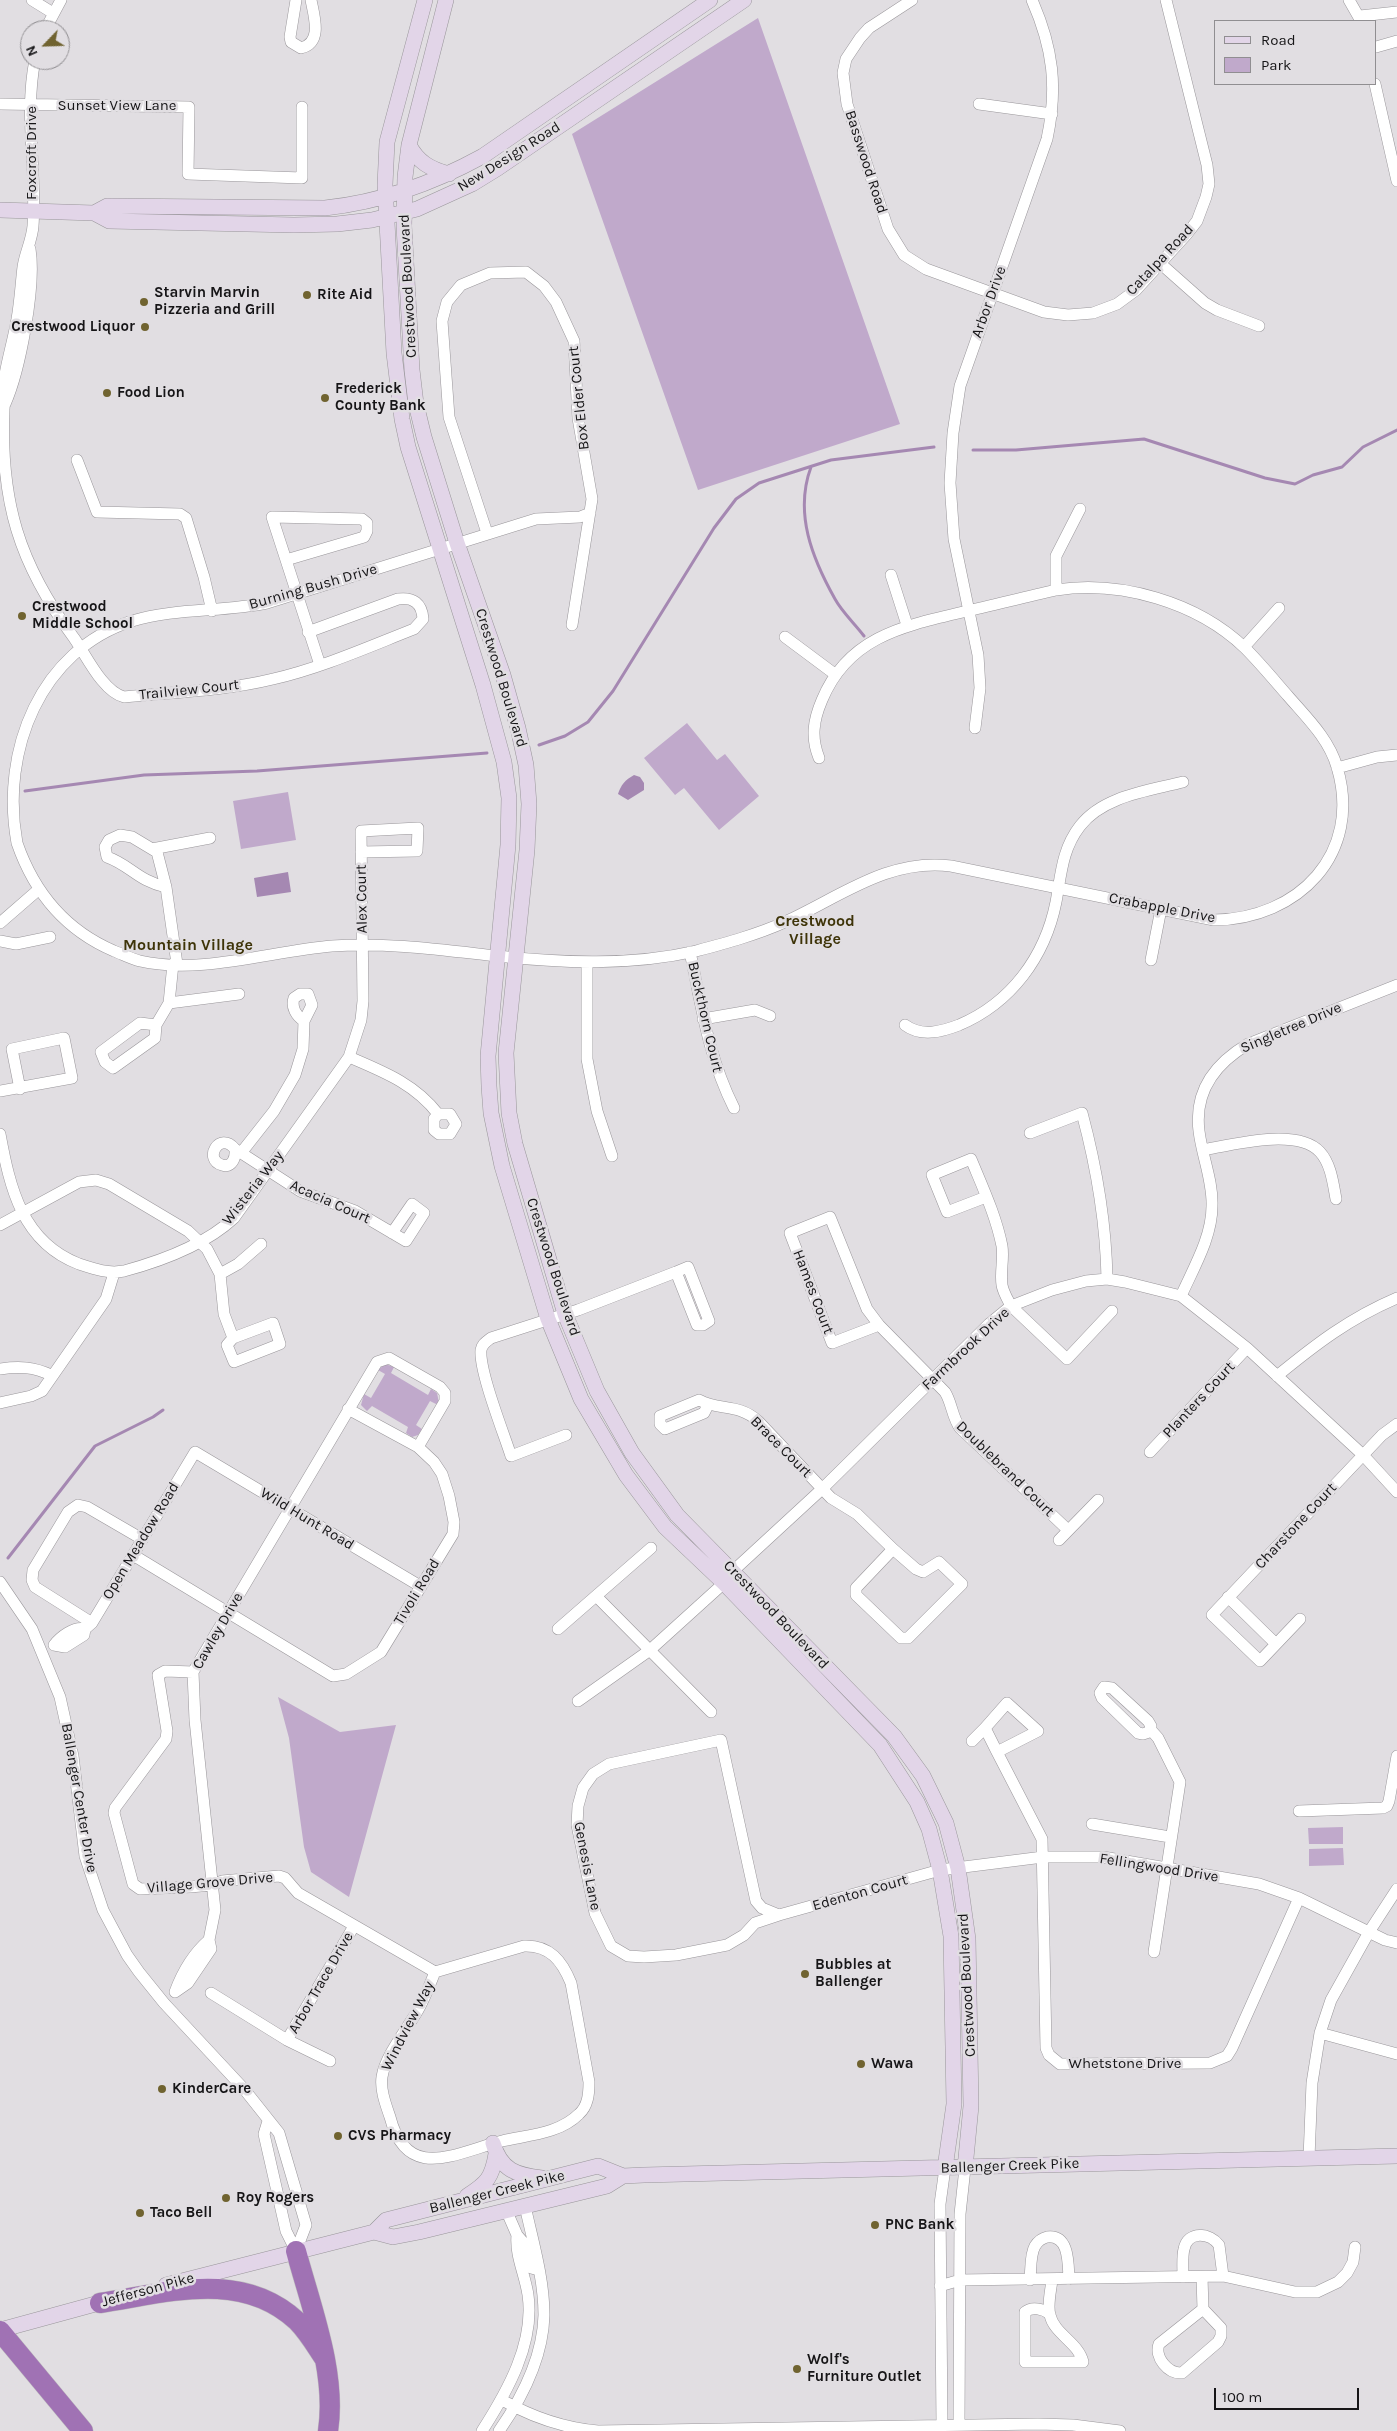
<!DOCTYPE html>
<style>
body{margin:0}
#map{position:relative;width:1397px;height:2431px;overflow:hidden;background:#e1dee2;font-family:Karla,sans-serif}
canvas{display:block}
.legend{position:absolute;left:1214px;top:20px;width:162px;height:65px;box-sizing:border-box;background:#e1dee2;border:1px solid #908e91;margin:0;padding:6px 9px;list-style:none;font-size:15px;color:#161517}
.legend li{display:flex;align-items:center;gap:10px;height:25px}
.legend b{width:25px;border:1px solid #908e91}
.north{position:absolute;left:20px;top:20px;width:50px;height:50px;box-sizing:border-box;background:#e1dee2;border:1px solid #908e91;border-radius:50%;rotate:246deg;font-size:14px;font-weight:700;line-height:20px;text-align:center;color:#161517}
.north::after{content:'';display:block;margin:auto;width:18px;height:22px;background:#706330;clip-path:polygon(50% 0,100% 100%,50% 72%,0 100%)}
.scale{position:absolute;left:1214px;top:2388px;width:145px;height:22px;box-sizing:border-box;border:2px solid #161517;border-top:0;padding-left:6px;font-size:15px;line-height:18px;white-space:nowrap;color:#161517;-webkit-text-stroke:4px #e1dee2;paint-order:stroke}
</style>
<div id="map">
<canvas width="1397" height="2431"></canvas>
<ul class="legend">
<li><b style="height:6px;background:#e2d5e8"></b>Road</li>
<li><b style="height:14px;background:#c0a9cb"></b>Park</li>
</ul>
<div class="north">N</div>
<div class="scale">100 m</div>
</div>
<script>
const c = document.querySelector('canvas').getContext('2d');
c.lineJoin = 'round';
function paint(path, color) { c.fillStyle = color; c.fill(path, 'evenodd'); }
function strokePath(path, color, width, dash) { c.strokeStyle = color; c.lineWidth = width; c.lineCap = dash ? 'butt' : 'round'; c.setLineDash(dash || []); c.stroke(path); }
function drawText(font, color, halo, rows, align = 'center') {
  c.font = font + ' Karla,sans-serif'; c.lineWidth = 5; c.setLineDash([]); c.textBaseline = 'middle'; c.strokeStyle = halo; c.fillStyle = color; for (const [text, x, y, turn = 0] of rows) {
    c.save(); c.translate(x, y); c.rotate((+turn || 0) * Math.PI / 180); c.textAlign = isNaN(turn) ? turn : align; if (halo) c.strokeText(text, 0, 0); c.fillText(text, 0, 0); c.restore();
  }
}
const green = new Path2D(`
 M758,18L900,424L698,490L572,134Z
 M687,723L717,760L725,754L759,796L719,830L684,788L675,795L644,758Z
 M288,792L296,840L241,849L233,801Z
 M385,1364L394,1367L391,1373L428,1395L431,1389L437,1393L439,1403L436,1404L430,1401L416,1425L422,1429L418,1435L412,1437L406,1433L408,1427L372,1406L367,1411L361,1405L364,1394L371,1398L385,1374L378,1370Z
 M278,1697L340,1732L396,1725L349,1897L311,1872L304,1847L289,1738Z
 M1343,1827V1844H1309L1308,1828Z
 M1343,1848L1344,1865L1309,1866V1849Z`);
const water = new Path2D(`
 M634,775L640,777L644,783V790L628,800L618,794C621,785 625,780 634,775Z
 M288,872L291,892L257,897L254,878Z`);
const stream = new Path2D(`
 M973,450H1016L1144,439L1265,478L1295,484L1313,475L1342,467L1363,447L1397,430
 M811,467C794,513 812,558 835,599C842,612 855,624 864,636
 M539,745L565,736L588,722L613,691L714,528L736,499L759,483L831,460L934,447
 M25,791L144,775L257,771L487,753
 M8,1558L95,1446L153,1417L163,1410`);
const minor = new Path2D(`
 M32,0L53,13
 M296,0L290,37L291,42L301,48C323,43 314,16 311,0
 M912,0L869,28L860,38L846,59L843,73L847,104L888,229L904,255L926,269L1044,312L1068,315L1093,313L1117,304L1136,290L1186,235L1197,221L1206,197L1209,184L1207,165L1166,0
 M1349,0L1361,21
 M1360,16L1397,12
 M45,30L61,0
 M1376,47L1397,41
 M35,60C24,114 37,171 33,226C32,240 25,253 23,267C21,284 20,302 17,319C13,342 6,364 3,386C2,394 5,401 4,409C0,501 19,564 74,638C86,655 103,692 124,697C174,692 224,691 273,679C321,668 368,647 414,629L423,619C422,603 413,597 398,599L308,632
 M1375,84L1397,181
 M0,104L189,107L188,174L302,178V107
 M979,104L1052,114
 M1161,264L1205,303L1217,310L1259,326
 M5,404C20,370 36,286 30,249
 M77,460L97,512L180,514L186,518L204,577L212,611
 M590,513L580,517L536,519L267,603C223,612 174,608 132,621C41,650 0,750 17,843C34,892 65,930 114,951C122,954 132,959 140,961C201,975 271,951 332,946C387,942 443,950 497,956C562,963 631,966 696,951C726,943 756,935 785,922C840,897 888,858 951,866L1214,920C1298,919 1363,854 1337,767C1329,739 1307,718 1288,696C1274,680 1260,663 1245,648C1197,602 1120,580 1056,590C1025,597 994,605 963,612C903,626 848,637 822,700C813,721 811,738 819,758
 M487,533L449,417L442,321L447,302L461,285L490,273L526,272L544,286L556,302L574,341L578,418L592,499L572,625
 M286,560L272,517L362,519L367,523V531L364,537L286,560L320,665
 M891,575L907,625
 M1056,590V556L1080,509
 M785,637L836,675
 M1244,647L1279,608
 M975,728L980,688L978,655L954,539L950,483L953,433L960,386L1047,139C1058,87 1053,48 1032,0
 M1337,768L1377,757L1397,755
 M120,835L132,837L157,852L166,887C138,881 130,865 107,857L105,847L109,840Z
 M152,849L210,838
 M166,887L177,964
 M0,923L38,890
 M0,941L16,944L50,937
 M690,952C702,1008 708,1056 734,1108
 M1151,960L1161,909
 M587,962V1059L597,1111L612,1156
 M169,1003L239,994
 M703,1019L755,1010L770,1016
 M156,1025L140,1023L101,1052L105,1062L113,1068L155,1038L156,1025L169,1003L173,964
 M905,1025C921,1037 941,1032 959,1025C1011,1003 1045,957 1056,902C1061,875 1062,849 1080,826C1103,796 1148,791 1183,782
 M349,1057C384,1072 415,1084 438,1114H450L456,1124L450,1134H439L434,1130V1119L438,1114
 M0,1091L72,1078L64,1038L12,1049L20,1089
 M1030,1133L1082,1113C1097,1169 1106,1222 1107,1279
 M0,1134C10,1188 22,1242 79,1264C94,1269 108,1274 124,1271C161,1261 205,1245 234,1218L349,1057L361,1020L363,1001L361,831L418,828L417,851L361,852
 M235,1149C219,1130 203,1160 222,1165C232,1168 236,1158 235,1149L300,1191L355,1211L406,1241L424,1213L412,1204L392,1233
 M1203,1150C1231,1145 1297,1127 1320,1152C1331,1164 1333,1183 1336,1199
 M241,1153L274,1111L295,1075L303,1049L304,1021L312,1005L308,994H300L294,998C291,1007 296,1016 304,1021
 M986,1197L947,1212L932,1175L971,1159C983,1188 996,1216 1002,1246C1004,1259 1000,1272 1002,1285C1003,1292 1008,1300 1011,1306L1067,1359L1112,1311
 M0,1225L79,1182L96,1180L109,1184L188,1231L207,1249L220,1274L224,1314L233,1338L273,1323L280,1344L234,1362L227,1345L233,1338
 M220,1274L238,1264L261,1244
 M1181,1296C1194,1267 1212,1237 1212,1206C1213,1181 1202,1156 1199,1131C1194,1091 1216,1063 1248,1044L1397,985
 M879,1325L832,1343L790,1233L830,1217L867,1309L879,1325L945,1392C952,1403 952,1417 960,1428L1068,1530
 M0,1369C19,1366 34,1367 51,1375
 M1277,1376C1316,1344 1350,1318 1397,1298
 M0,1403L31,1396L42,1391L106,1299L114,1273
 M708,1405L704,1413L665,1429L660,1424V1416L699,1400C719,1411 738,1403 758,1421L831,1498L857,1514L893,1549
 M566,1435L511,1456C504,1434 479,1371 481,1350C482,1344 486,1342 491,1338L578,1310L676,1272L688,1267L709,1321L703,1325H697L676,1272
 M1150,1452L1247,1348
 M1059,1540L1098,1500
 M893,1549L916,1569L923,1572L939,1562L962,1584L908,1638H901L856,1595V1588Z
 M133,1555L333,1676L346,1674L381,1652L453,1534L454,1522L449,1496L442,1474L434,1462L418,1447L348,1409
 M0,1582L32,1629L60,1697L73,1756L85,1856L103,1910L127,1955L139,1972L164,2003L244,2089L279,2133L306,2225L296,2251
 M596,1596L711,1712
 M1228,1597L1276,1644
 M1300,1619L1260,1661L1212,1615L1382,1435L1397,1424
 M92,1623L35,1587L32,1580L33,1570L68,1512L78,1505L87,1507L142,1539
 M85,1629C74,1626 60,1637 54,1645L65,1647L84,1635L85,1629L92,1623L195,1452L420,1586
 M558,1629L651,1548
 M193,1672L165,1671L158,1675L167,1731L166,1739L115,1808L114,1813L133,1884L140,1889L190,1887L212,1885L222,1881L279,1876L285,1878L298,1893L435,1972
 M1104,1687L1112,1688L1148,1721L1151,1726L1149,1732L1143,1734L1138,1733L1102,1698L1100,1693Z
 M578,1701L650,1650L724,1583L733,1571L822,1489L989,1324L1011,1306L1052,1290L1086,1281L1107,1279L1125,1282L1181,1296L1247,1348L1363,1455L1397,1492
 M1007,1703L1038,1731L997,1752L985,1728Z
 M1150,1729L1158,1738L1180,1782L1154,1952
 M721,1740L756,1901L762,1908L779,1915L755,1923L744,1935L727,1945L676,1955L644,1957L628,1956L611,1946L595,1913L577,1825L578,1806L583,1788L593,1774L609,1764Z
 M972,1741L985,1728
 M997,1752L1042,1839L1046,2048L1049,2055L1060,2064L1210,2063L1227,2056L1232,2048L1299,1898
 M1299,1811L1383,1808L1387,1806L1389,1801L1397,1756
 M1092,1824L1170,1837
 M779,1915L940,1870L1043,1857H1103L1259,1884L1299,1898L1385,1940L1397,1943
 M209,1940C194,1953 182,1973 175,1992L188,1983L211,1949L209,1940L215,1910L195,1720L193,1672L377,1362L389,1358L440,1387L445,1393V1401L418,1447
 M524,1946C550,1945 562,1961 571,1983L589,2082C589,2094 588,2106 579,2114C559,2134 528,2135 502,2141C455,2153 407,2183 390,2117C386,2105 380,2090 382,2077C385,2056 407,2029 418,2010C425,1998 430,1984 435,1972Z
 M211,1993L287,2040L330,2061
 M1320,2033L1397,2054
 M287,2040L354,1926
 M268,2121L264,2134L286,2231L296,2251
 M1309,2158L1312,2083L1320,2033L1331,2000L1369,1932L1397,1889
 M507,2212L517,2235L523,2242L531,2268L539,2270
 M1183,2277C1183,2268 1182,2257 1184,2249C1188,2230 1210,2233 1219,2245L1223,2276
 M1202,2277L1203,2309L1159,2344C1154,2357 1168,2374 1182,2373L1218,2342L1221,2336V2328L1203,2309
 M1030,2280C1031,2270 1030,2254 1035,2246C1038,2241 1043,2238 1047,2237C1070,2234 1068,2265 1069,2279
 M940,2286L960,2280L1223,2276L1295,2292H1317L1338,2282L1347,2273L1353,2262L1355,2247
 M1050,2314C1043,2309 1032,2306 1025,2312V2362H1083C1079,2343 1054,2334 1050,2315C1047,2305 1051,2290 1052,2280
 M502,2400C532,2417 563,2428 598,2431L1038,2424L1073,2425L1120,2431
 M942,2425L940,2204L945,2168
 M959,2425L960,2214L965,2168
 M482,2431C507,2392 535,2343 528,2295C525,2274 515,2256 517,2235
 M499,2431C522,2398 543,2356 544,2315C544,2279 533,2242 525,2206`);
const secondary = new Path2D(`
 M425,0L387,142L385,185L394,353L402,419L408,447L483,685L504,762L509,798L508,845L488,1056L489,1086L491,1113L502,1166L548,1319L581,1399L626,1475L665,1527L724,1583L880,1745L917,1802L929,1829L940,1870L951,1936L954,2104L945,2168
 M446,0L409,145L405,177L404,226L412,370L416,404L424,437L457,543L503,675L518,728L526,765L529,804L527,850L506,1053L509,1113L515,1144L565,1314L597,1391L632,1453L677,1515L894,1736L923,1776L946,1823L958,1868L968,1939L971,2106L965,2168
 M409,145C418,162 430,169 449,174
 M0,210L94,213L109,221L294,225L337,224L372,220L417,209L472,184L498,168L744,0
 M94,213L107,206L325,208C382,202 432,184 483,156L710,0
 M493,2143C501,2171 517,2175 542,2178
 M467,2196C487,2183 492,2178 496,2154
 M374,2232L386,2220L598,2166L623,2176
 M166,2285L374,2232L393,2237L419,2232L607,2186L623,2176L644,2175L1397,2156
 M0,2330L110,2300`);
const motorway = new Path2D(`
 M296,2251C311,2307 337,2373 328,2431
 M100,2303C167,2293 241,2269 297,2321C308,2332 316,2346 324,2358
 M0,2331L83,2431`);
const markers = [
 [307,295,5,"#706330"],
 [144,302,5,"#706330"],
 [145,327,5,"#706330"],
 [107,393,5,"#706330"],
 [325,398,5,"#706330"],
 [22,616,5,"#706330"],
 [805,1974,5,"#706330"],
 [861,2064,5,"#706330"],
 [162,2089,5,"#706330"],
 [338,2136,5,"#706330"],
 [226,2198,5,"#706330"],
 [140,2213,5,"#706330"],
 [875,2225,5,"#706330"],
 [797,2369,5,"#706330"]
];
const streetNames = [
 ["Sunset View Lane",117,106],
 ["Foxcroft Drive",32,153,-90],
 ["New Design Road",509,157,-32],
 ["Basswood Road",866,162,72],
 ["Catalpa Road",1160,260,-47],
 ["Crestwood Boulevard",408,286,-93],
 ["Arbor Drive",989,302,-70],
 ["Box Elder Court",579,398,-96],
 ["Burning Bush Drive",313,587,-16],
 ["Crestwood Boulevard",501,678,73],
 ["Trailview Court",189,690,-6],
 ["Alex Court",362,899,-91],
 ["Crabapple Drive",1162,908,11],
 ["Buckthorn Court",705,1017,77],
 ["Singletree Drive",1291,1028,-23],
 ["Wisteria Way",253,1188,-52],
 ["Acacia Court",330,1202,24],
 ["Crestwood Boulevard",553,1267,72],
 ["Hames Court",813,1292,69],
 ["Farmbrook Drive",966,1349,-43],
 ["Planters Court",1199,1400,-47],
 ["Brace Court",781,1447,45],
 ["Doublebrand Court",1005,1469,44],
 ["Wild Hunt Road",307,1519,31],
 ["Charstone Court",1296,1526,-47],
 ["Open Meadow Road",141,1541,-59],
 ["Tivoli Road",417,1592,-59],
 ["Crestwood Boulevard",776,1615,46],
 ["Cawley Drive",218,1631,-60],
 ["Ballenger Center Drive",79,1798,80],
 ["Genesis Lane",587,1866,79],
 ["Fellingwood Drive",1159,1868,9],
 ["Village Grove Drive",210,1883,-5],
 ["Edenton Court",860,1893,-16],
 ["Arbor Trace Drive",321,1983,-60],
 ["Crestwood Boulevard",967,1985,-93],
 ["Windview Way",408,2026,-63],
 ["Whetstone Drive",1125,2064],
 ["Ballenger Creek Pike",1010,2166,-2],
 ["Ballenger Creek Pike",497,2192,-14],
 ["Jefferson Pike",148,2290,-15]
];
const poiNames = [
 ["Starvin Marvin",154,293],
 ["Pizzeria and Grill",154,310],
 ["Rite Aid",317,295],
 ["Crestwood Liquor",135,327,"right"],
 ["Frederick",335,389],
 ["County Bank",335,406],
 ["Food Lion",117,393],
 ["Crestwood",32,607],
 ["Middle School",32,624],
 ["Bubbles at",815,1965],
 ["Ballenger",815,1982],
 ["Wawa",871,2064],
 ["KinderCare",172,2089],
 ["CVS Pharmacy",348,2136],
 ["Roy Rogers",236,2198],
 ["Taco Bell",150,2213],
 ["PNC Bank",885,2225],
 ["Wolf's",807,2360],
 ["Furniture Outlet",807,2377]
];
const neighbourhoodNames = [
 ["Crestwood",815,921],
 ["Village",815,939],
 ["Mountain Village",188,945]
];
paint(green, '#c0a9cb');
paint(water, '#a588b2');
strokePath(stream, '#a588b2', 3);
strokePath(minor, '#99969a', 12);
strokePath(secondary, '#99969a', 16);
strokePath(motorway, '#bebdbe', 21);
strokePath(minor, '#fff', 11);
strokePath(secondary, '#e2d5e8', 15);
strokePath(motorway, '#a072b4', 20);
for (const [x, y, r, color] of markers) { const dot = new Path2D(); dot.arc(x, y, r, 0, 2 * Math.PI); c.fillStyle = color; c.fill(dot); strokePath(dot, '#e1dee2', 2); }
drawText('15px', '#161517', '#e1dee2', streetNames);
drawText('bold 15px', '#161517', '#e1dee2', poiNames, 'left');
drawText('bold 16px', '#3e3409', '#e1dee2', neighbourhoodNames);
</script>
